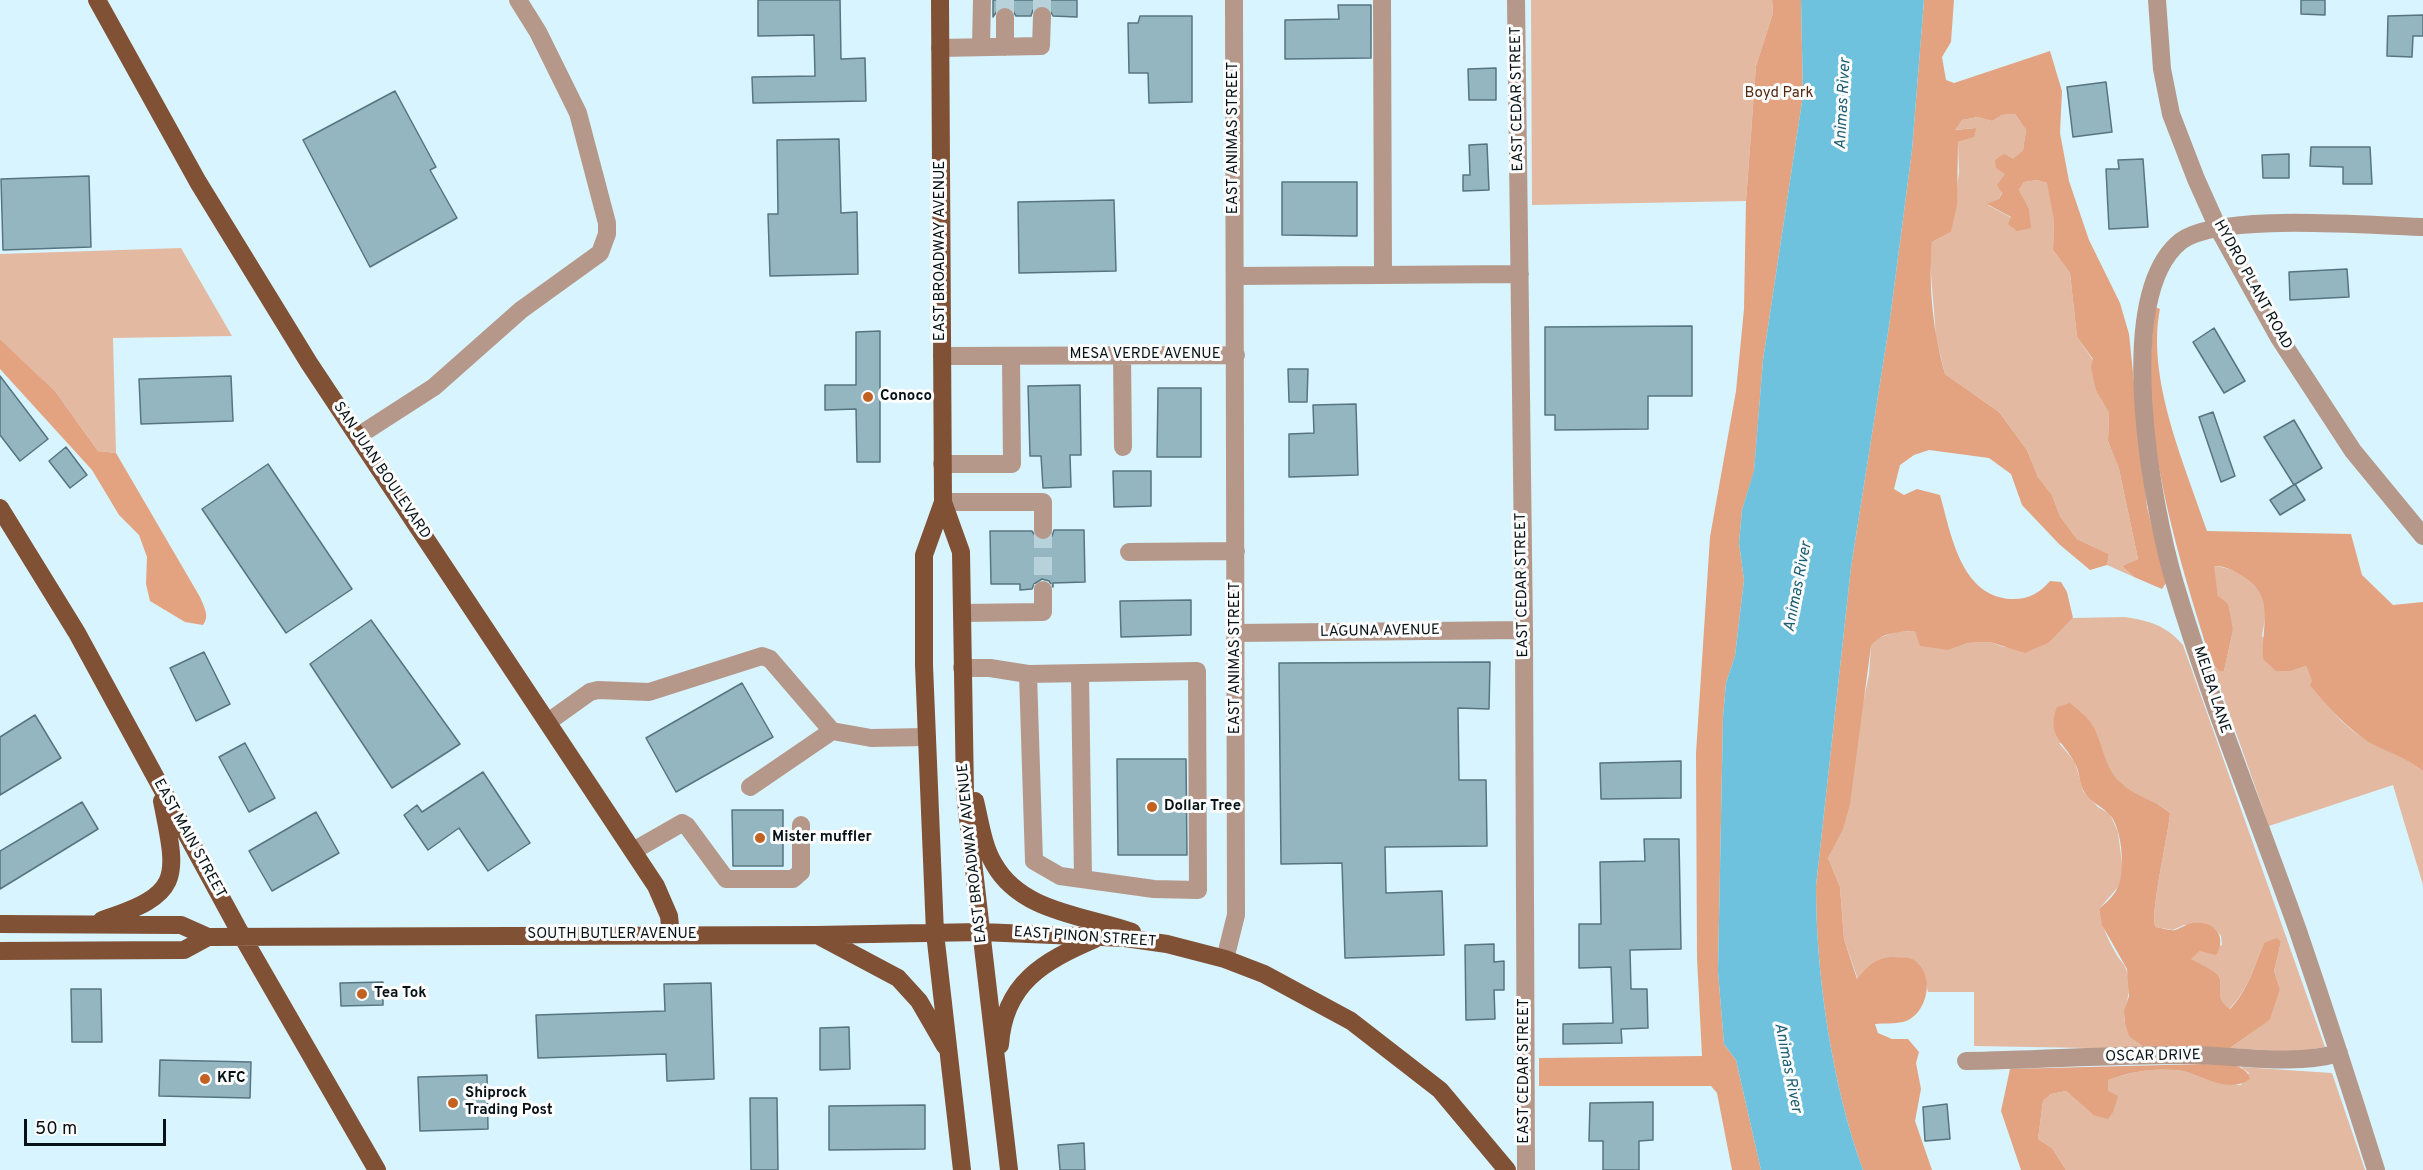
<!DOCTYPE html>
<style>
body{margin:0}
#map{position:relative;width:2423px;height:1170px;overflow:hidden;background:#d8f4fe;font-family:Overpass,sans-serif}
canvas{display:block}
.scale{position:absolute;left:24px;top:1119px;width:142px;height:27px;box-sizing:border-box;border:3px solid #061216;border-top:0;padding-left:8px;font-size:18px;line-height:21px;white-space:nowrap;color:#061216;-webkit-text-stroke:4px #fcfcfc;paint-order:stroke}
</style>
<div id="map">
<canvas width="2423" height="1170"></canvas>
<div class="scale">50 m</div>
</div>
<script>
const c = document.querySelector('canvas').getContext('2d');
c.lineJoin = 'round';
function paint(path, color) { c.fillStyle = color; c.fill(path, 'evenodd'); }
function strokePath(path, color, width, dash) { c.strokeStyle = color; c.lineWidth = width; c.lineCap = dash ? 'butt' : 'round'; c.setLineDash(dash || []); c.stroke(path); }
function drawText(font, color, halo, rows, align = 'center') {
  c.font = font + ' Overpass,sans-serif'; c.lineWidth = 6; c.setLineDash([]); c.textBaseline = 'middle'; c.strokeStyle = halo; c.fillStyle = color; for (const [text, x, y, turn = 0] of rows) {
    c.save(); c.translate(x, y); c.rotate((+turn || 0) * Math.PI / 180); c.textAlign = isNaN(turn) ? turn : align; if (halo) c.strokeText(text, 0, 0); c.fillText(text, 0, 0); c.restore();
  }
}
const green = new Path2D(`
 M1531,0H1772L1773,13L1756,66L1746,201L1532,205Z
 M2015,114L2026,130L2023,150C2004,167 2009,178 1999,199L1988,205L2030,228L2029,208L2019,190L2024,182L2037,180L2047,183L2051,193L2054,220L2053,250L2070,273L2077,337L2093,360L2096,391L2109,413L2108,441L2119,469L2138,559L2122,566L2134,577L2107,565L2109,554L2077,539L2060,516L2052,495L2038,477L2027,450L1999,412L1945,374L1936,337L1930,262L1932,242L1951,232L1959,172L1958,142L1973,137L1975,128L1954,130L1962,120L1978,117L1992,121L2002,115Z
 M181,248L232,336L113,338L116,453L98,451L55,391L0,339V254Z
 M2213,566C2230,567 2255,577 2263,593C2269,606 2264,624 2262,636L2291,671L2306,666C2318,698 2343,729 2375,745C2392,753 2407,759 2423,771V885L2393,785L2269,826L2211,662L2219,671H2224L2233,630L2218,596Z
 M2125,617C2149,621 2166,625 2183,645L2325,1047L2294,1052L2230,1048L2260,1027L2280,989L2274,971L2281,942L2264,943C2254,967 2248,990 2229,1009C2211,997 2227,985 2217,974C2211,968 2198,963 2190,959L2200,951L2222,945L2221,936L2214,928L2184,925L2173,930L2156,927C2149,917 2169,832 2170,813C2159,802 2146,800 2132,792C2116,783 2108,766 2101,750L2059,743L2075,762L2083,791L2098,807L2110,814L2118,832L2123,871L2119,886L2099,909C2102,927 2109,942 2118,957C2121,961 2125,965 2126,969C2139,1004 2104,1019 2146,1049L1974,1046V992H1928L1921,967L1858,980L1844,939L1840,887L1828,858L1834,845L1869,674L1871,646L1876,639L1895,632L1915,631L1949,650L1968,643L1990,642L2004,647L2050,642L2073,618Z
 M2241,1067L2332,1073L2365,1170H2066L2052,1148L2038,1139L2043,1101L2051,1094L2066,1091L2093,1115L2108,1091V1080C2135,1071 2163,1065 2191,1073C2211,1079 2219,1085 2241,1085L2249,1073Z`);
const forest = new Path2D(`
 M1772,0H1801L1803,95L1763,360L1754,472L1742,510L1739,543L1744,580L1735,656L1726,683L1723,717L1718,971L1724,1044L1736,1060L1761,1170H1732L1717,1093L1711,1086H1539V1058L1702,1056L1697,958L1696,753L1710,537L1736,391L1744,309L1746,201L1756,66L1773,13Z
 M1924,0H1954L1951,42L1942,57L1946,80L1954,83L2050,51L2062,91L2060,133L2069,181L2089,240L2120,303L2129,334L2147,507L2166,583L2162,589L2134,577L2122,566L2138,559L2119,469L2108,441L2109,413L2096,391L2091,367L2093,359L2077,337L2070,273L2053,250L2054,220L2047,183L2037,180L2024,182L2019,190L2029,208L2031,228L2017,231L2008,224L2011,217L1987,204L1999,199L2002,193L1997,185L2005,174L1996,168L1995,160L2004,154L2013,159L2023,150L2026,130L2015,114L2002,115L1992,121L1978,117L1962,120L1955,130L1976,128L1974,137L1958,142L1957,205L1951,232L1932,242C1928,286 1933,332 1945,374L1999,412L2027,450L2038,477L2052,495L2060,516L2077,539L2109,554L2107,565L2090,570L2059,544L2022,505L2011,474L1989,458L1929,450L1914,455L1900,465L1894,489L1904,495L1917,489L1940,495C1951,533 1960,595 2010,599C2027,600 2039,594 2050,581L2061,582L2067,592L2073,618L2050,642L2025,653L1990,642L1968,643L1949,650L1920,646L1915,631C1898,632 1881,632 1871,646L1850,804L1843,829L1828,858L1840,887L1844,939L1857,979C1867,967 1876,957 1894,957C1900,958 1908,957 1912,959C1937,972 1928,1016 1903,1022C1894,1024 1884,1023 1875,1024L1878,1033L1892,1039H1908L1919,1052L1916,1063L1921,1089L1915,1121L1932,1170H1863C1832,1085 1816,976 1816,886L1851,567L1889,326L1912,150Z
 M2155,307L2160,309C2146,379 2185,465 2207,531L2351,534L2362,575L2393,605L2423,602V771C2407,759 2391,753 2374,745C2350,732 2327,706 2310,685L2312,681L2306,666L2291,671H2276L2263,659C2261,628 2276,596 2244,577C2233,570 2226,566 2214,566L2218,596L2228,604L2233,630L2224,671H2219L2211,662C2185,577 2156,488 2151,399C2149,368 2152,338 2155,307Z
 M0,339L55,391L98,451L116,453L200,597C204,607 210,616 203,625L185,622L150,601L146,584L147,557L139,535L119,515L92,470L0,369Z
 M2070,703C2078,710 2088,717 2093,726C2103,745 2104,765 2119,781C2134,797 2155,799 2170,813C2169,832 2149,917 2156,927C2162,928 2170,931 2175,930C2181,928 2186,924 2193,923C2214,920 2228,936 2216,955L2200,951L2191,959C2198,963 2211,968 2217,974C2227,985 2211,997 2230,1009C2248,990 2254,967 2264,943L2277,938L2281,942L2274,971L2280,989L2270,1019L2260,1027L2230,1048L2146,1049L2129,1036L2125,1024L2124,1011L2129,996L2127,969L2102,925L2099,909C2107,902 2116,894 2119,884C2125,869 2122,826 2109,814C2101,806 2092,803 2085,793C2079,785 2080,772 2075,763C2063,741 2046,735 2057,707Z
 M2204,1064C2219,1065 2246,1061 2250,1079C2226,1096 2201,1072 2176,1070C2151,1068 2131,1072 2108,1080V1091L2118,1096L2113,1112L2108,1119L2093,1115L2066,1091L2051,1094L2043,1101L2038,1139L2052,1148L2066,1170H2021L2001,1111L2010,1069Z`);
const water = new Path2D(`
 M1801,0H1924L1912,150L1889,326L1851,567L1816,886C1816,976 1832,1085 1863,1170H1761L1736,1060L1724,1044L1718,971L1723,717L1726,683L1735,656L1744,580L1739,543L1742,510L1754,471L1763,360L1803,95Z`);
const building = new Path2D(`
 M758,0H840L841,59L865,58L866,101L753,103L752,77L815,76L814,35L758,36Z
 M993,0H1077V17L1053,16L1048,7L1042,5L1033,10L1031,16H1016L1011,8L1004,6L999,8L993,17Z
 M2301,0H2325V15L2301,14Z
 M1338,5H1371V58L1285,59V20L1339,19Z
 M2423,15V36H2413L2412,57L2387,56L2388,16Z
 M1140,16H1192V102L1149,103L1148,73H1129L1128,23H1138Z
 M1496,68V100H1469L1468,69Z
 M2106,82L2112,132L2073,137L2067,87Z
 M395,91L436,167L430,170L457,218L370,267L303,140Z
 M839,139L841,213L857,212L858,274L770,276L768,214H778L777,140Z
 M1487,144L1489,190L1463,191V175H1470L1469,145Z
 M2311,147H2370L2372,184H2343V167L2310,166Z
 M2289,154V178H2263L2262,155Z
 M2143,159L2148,227L2109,229L2106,169H2119L2118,160Z
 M89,176L91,247L3,250L1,179Z
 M1282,182H1357V236L1282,235Z
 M1114,200L1116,271L1019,273L1018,202Z
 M2347,269L2349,297L2290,300L2289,272Z
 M1692,326V396H1648V429L1555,430V415H1545V327Z
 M2214,328L2245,381L2224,393L2193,342Z
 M880,331V462H857L856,409L825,410V385H856V332Z
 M1288,369H1308L1307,402H1289Z
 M0,376L48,439L20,461L0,435Z
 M231,376L233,421L141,424L139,379Z
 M1080,385L1081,455H1070L1071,487L1043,488L1041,456H1030L1028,386Z
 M1158,388H1201V457H1157Z
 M1356,404L1358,475L1289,477V434L1314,433L1313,405Z
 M2213,412L2235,476L2221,482L2199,417Z
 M2294,420L2322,468L2294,485L2264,437Z
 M66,447L87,475L70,488L49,461Z
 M268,464L352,589L286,633L202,509Z
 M1113,471H1151V506L1114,507Z
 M2295,484L2305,500L2280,515L2270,500Z
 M1054,530H1084L1085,582L1053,583V587L1049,581L1042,579L1034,584L1032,589L1020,590V584H991L990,531H1032L1037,539L1044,541L1052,536Z
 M1191,600V635L1121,637L1120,601Z
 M371,620L460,744L392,788L310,664Z
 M204,652L230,704L196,721L170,668Z
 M1490,662L1489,709L1458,708L1459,780H1486L1487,846L1385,847L1386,893L1442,891L1444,955L1345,958L1342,863L1281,864L1279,663Z
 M742,683L773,737L676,792L646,738Z
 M35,715L61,758L0,795V737Z
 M245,743L275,798L249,812L219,757Z
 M1117,759H1186L1187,855H1118Z
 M1681,761V798L1601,799L1600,763Z
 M483,772L530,843L488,871L459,828L428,850L404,815L417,805L422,812Z
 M82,802L98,829L0,889V851Z
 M732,810H783V866H733Z
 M316,812L339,853L272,891L249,851Z
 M1644,839H1679L1681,949L1630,950L1631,989H1647L1648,1028L1621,1029L1622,1043L1563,1044V1024L1613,1023L1611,967L1579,968V924H1601L1600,862L1645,861Z
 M1494,944V962L1504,961V990H1494L1495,1019L1466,1020L1465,945Z
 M383,982V1005L341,1006L340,983Z
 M711,983L714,1079L667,1081L666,1054L538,1058L536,1015L665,1011L664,984Z
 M71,989H101L102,1042H72Z
 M849,1027L850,1069L820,1070V1028Z
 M160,1060L251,1062L250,1098L159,1096Z
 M487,1075L488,1129L420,1131L418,1077Z
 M750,1098H777L778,1170H751Z
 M1653,1102V1140L1639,1141V1170H1603V1141H1589L1590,1103Z
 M1947,1104L1950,1139L1925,1141L1923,1107Z
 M925,1105V1149L829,1150V1106Z
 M1084,1143L1085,1170H1060L1058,1145Z`);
const minorTunnel = new Path2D(`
 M1042,16V0
 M1005,17V0
 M1043,530V590`);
const minor = new Path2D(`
 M1382,0L1383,275
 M1516,0L1524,630L1526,1170
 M2157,0L2162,69L2171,114L2196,179L2218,228L2278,336L2353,451L2423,536
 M981,47L982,0
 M1005,47V17
 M940,48L1041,46L1042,16
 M1235,276L1520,274
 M1122,355L1123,447
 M942,356L1236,355
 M358,436L434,387L521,310L600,253L607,234V223L578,113L538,32L518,0
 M942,464H1012L1011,356
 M943,502H1043V530
 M1129,552L1236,551
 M962,613L1043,612V590
 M1236,633L1524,630
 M962,668H990L1028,674L1034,861L1060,876L1154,889L1198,890L1197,671L1028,674
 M1080,674L1083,879
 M548,722L590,692L598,690L649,692L762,656L770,659L832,731L871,738L927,737
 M750,787L832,731
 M633,851L682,823L687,826L726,879H793L801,872V825
 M1225,959L1236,915L1234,0
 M1966,1061C2042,1060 2118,1054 2194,1055C2242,1056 2293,1066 2339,1053
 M2376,1170C2351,1090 2325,1010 2298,931C2257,815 2210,702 2175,584C2153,510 2111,296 2181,241C2219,212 2371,226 2423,227`);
const major = new Path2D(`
 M97,0L198,182L309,363L656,886L669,916L671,935
 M940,0L943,502L924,555V665L935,933L962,1170
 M943,502L961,552L965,793L1009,1170
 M0,508L77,633L242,936L377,1170
 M975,801C980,821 983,846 994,864C1021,912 1083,915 1132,932
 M102,920C184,894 177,877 162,801
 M0,924L181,925L208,937L816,935L981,932L1125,938L1167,944L1225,959L1264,974L1351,1021L1440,1090L1507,1170
 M821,937L898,978L919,1001L945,1046
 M0,951L184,950L208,937
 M1000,1045C1004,983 1044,961 1095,939`);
const markers = [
 [868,397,6,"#c26120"],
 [1152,807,6,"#c26120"],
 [760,838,6,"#c26120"],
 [362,994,6,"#c26120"],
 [205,1079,6,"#c26120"],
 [453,1103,6,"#c26120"]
];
const parkNames = [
 ["Boyd Park",1779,94]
];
const streetNames = [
 ["EAST CEDAR STREET",1518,99,-91],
 ["EAST ANIMAS STREET",1234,138,-90],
 ["EAST BROADWAY AVENUE",941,251,-90],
 ["HYDRO PLANT ROAD",2252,285,61],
 ["MESA VERDE AVENUE",1145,355],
 ["SAN JUAN BOULEVARD",381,471,56],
 ["EAST CEDAR STREET",1523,585,-91],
 ["LAGUNA AVENUE",1380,632,-1],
 ["EAST ANIMAS STREET",1236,658,-90],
 ["MELBA LANE",2211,690,72],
 ["EAST MAIN STREET",189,839,61],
 ["EAST BROADWAY AVENUE",973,853,-96],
 ["SOUTH BUTLER AVENUE",612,935],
 ["EAST PINON STREET",1085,938,4],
 ["OSCAR DRIVE",2153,1057,-1],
 ["EAST CEDAR STREET",1525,1071,-90]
];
const poiNames = [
 ["Conoco",880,397],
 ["Dollar Tree",1164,807],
 ["Mister muffler",772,838],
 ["Tea Tok",374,994],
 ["KFC",217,1079],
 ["Shiprock",465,1094],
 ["Trading Post",465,1111]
];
const waterNames = [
 ["Animas River",1844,104,-87],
 ["Animas River",1799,587,-79],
 ["Animas River",1787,1068,79]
];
paint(green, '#e4b9a2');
paint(forest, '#e3a380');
paint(water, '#6fc2dd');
paint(building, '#94b6c1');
strokePath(building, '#567580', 1.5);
strokePath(minorTunnel, '#b8d2db', 18, [18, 9]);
strokePath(minor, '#b59889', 18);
strokePath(major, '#815136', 18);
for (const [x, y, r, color] of markers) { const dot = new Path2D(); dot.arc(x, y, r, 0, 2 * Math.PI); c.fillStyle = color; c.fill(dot); strokePath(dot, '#fcfcfc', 2); }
drawText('15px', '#52280f', '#fcfcfc', parkNames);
drawText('15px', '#061216', '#fcfcfc', streetNames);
drawText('bold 15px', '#061216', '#fcfcfc', poiNames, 'left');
drawText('italic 16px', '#1c5f72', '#fcfcfc', waterNames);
</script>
